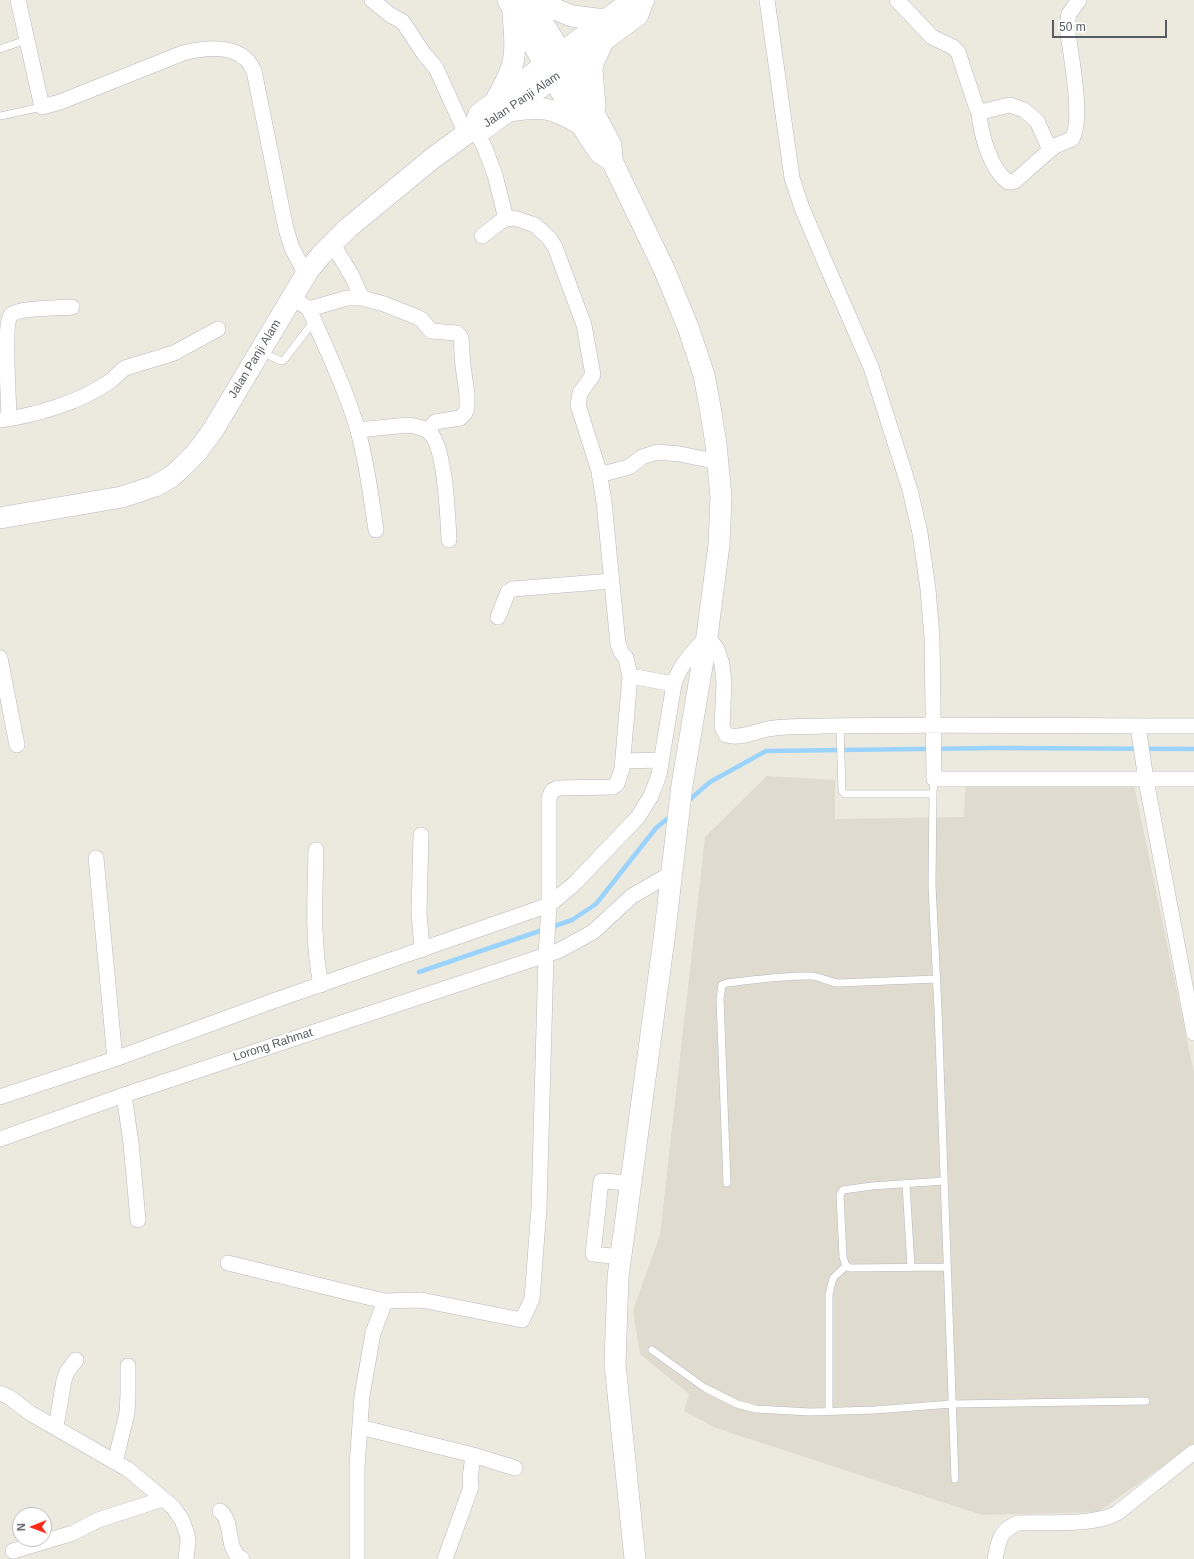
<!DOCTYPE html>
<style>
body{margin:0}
#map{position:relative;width:1194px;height:1559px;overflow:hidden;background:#ece9de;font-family:Arial,sans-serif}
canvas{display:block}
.north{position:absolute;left:12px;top:1507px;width:40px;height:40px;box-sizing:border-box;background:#fff;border:1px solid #bcbec0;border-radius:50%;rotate:269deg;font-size:11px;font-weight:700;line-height:16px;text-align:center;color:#575c61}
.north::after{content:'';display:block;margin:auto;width:14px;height:18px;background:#f92917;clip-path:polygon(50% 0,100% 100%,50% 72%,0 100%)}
.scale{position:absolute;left:1052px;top:20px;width:115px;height:18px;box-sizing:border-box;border:2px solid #575c61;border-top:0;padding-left:5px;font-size:12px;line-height:14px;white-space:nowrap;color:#575c61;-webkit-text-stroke:3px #fff;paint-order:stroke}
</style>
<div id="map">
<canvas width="1194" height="1559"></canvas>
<div class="north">N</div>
<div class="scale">50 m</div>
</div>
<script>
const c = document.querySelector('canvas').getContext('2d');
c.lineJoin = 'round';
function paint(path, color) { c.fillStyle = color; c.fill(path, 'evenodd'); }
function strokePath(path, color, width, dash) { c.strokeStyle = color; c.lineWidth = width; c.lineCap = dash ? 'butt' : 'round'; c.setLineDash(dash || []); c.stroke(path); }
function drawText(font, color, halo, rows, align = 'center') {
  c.font = font + ' Arial,sans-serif'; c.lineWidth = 4; c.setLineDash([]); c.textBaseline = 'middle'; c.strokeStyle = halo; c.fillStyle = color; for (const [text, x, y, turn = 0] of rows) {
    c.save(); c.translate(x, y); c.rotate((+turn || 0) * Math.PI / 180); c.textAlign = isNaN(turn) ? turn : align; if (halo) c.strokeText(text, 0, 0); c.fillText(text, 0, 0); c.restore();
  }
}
const education = new Path2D(`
 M767,776L835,780V819L964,817L966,782L1134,785L1194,1074V1444L1098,1512L982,1515L716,1428L684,1411L689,1394L640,1354L633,1310L660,1235L705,837Z`);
const stream = new Path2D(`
 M687,802L710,782L766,751L995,748L1194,749
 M419,972L572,920L596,904L656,828L672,815`);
const lane = new Path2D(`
 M0,49L26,40
 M0,116L42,107
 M262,352L281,361L284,360L314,321
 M840,726L842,791L845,794H933L934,779
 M933,794L932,885L938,1010L955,1479
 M944,1181L872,1186L843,1190L840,1195L843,1257L846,1266L850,1268L947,1267
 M727,1183L720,999L722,985L727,983C755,980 784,975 812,976C821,977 829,982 839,983L936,979
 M906,1184L911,1267
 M652,1350L705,1388L737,1404L756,1409L810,1412L875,1410L952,1404L1146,1401
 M829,1411V1295L833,1278L846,1266`);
const street = new Path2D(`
 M18,0L42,107L60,102L183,53C203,48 231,44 247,60C250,63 252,68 254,71L286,229L292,248L306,275
 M372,0L389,14L403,22L424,54L436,68L466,134
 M767,0L792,178L802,208L825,262L871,367L910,490L920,533L928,589L932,637L934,779H1194
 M897,0L932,37L953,47L958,52L977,109L981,111H985L1009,105L1013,106L1024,110L1037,121L1050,150
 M979,111C980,132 990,169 1008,182L1015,181L1050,150L1057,145L1072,139C1084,118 1070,52 1067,26L1069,14L1079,0
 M474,128L484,146L495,175L506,219
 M332,243L352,276L362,298
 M302,304L309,309C326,349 346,389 358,431C367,463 371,497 376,530
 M309,309L347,298H362L384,304L417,317L422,320L431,331L457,333L461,338L463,366L467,394V409L465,413L460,418L435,422L428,431
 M9,419C9,402 3,324 11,315C17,308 61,308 72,307
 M0,420C34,416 80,402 109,382C115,378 119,372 125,368L174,353L218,329
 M358,430L408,425C416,426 426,428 431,434C445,449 448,518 449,540
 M599,475L629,467L642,457L657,452L680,454L718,462
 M498,617L508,592L513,589L612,581
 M0,658L17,745
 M630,676L674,684
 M1138,726L1146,780L1194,1033
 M623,761L661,760
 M421,835L419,912L422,950
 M316,850C315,895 312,941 321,985
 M96,858L115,1059
 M124,1095L131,1143L138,1220
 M0,1097L115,1059L273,1001L549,905L574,884L638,817L651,796L659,775L674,684C680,664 694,651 707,636L717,649L722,664L724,683L722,727L726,735C741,739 753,732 768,729C785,726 804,727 822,726C946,724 1070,726 1194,726
 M0,1139L124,1095L558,951L593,932L632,896L672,873
 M621,1257L593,1254L601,1181L631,1183
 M228,1263L363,1296L385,1301
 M0,1393L9,1397L30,1413L129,1470L173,1507L182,1520L187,1534L188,1541L186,1559
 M56,1427L64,1380L67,1372L76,1360
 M360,1427L473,1455L470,1479L471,1487L445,1559
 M473,1455L515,1468
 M115,1462L127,1413L128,1395V1366
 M220,1511C235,1523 224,1548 242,1559
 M13,1551L73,1533L98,1520L163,1499
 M357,1559V1467L362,1396L373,1333L385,1301L421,1300L522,1320L532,1299L539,1208L546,955L549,905V798L552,791L558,788L612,787L617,784L622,769L630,676L626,658L621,652L618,644L604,502L599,471L578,405L580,393L593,375L584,325L555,247L549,238L535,225L514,218L506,219L500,222L482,236
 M995,1559C999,1540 999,1531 1018,1523C1045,1522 1095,1526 1117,1513L1194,1452`);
const secondary = new Path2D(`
 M508,0L545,65L587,134L599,152L612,161
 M529,0L561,53L611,145L612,161L664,269L688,327L704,375L710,407L716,444L721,497L719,545L707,636L682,785L664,939L618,1277L615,1364L635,1559
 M541,0L557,10L572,16L605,20
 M496,100C502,89 509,77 512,66C517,49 514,30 513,13
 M595,106L592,70L593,63L603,42
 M510,111C543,106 551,107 580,124
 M474,128H485L638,15L643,0
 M0,518L122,497L155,486L171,477L182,467L197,452L213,430L293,296L308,271L321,255L348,228L433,158L474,128L479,114L630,2L644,0`);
const streetNames = [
 ["Jalan Panji Alam",522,100,-34],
 ["Jalan Panji Alam",255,359,-59],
 ["Lorong Rahmat",273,1045,-18]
];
paint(education, '#dfdbce');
strokePath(stream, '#9bd3ff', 4.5);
strokePath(lane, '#b6babf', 8);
strokePath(street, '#b6babf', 16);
strokePath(secondary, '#b7bbc2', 22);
strokePath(lane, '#fff', 7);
strokePath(street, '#fff', 15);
strokePath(secondary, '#fff', 21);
drawText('12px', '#575c61', '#fff', streetNames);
</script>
